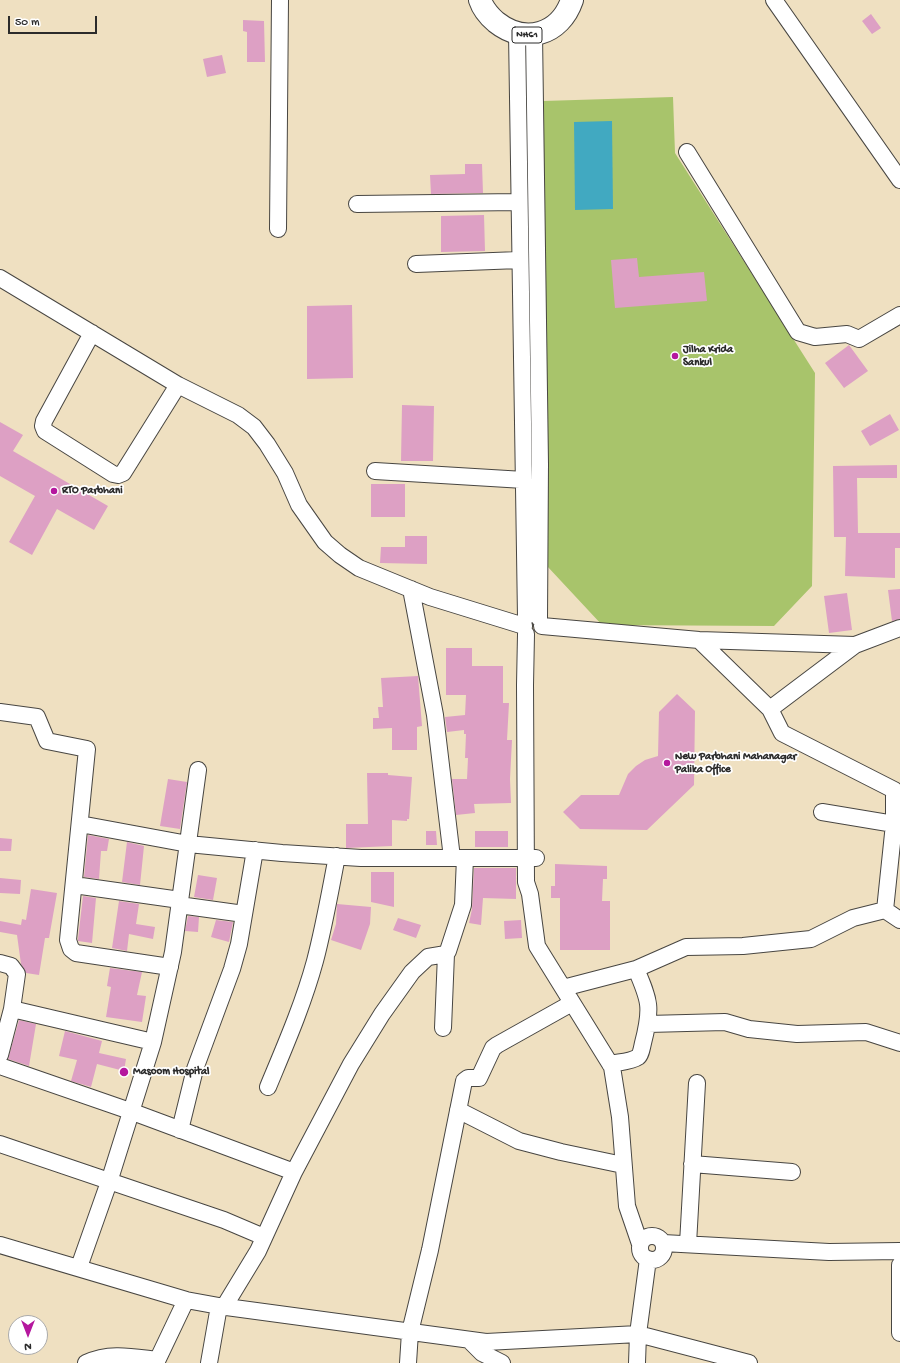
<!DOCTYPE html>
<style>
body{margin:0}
#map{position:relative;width:900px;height:1363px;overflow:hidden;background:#efe0c1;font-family:"Gochi Hand",sans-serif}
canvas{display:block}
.north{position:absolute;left:8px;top:1315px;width:40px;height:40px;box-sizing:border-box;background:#fff;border:1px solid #aaa;border-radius:50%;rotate:180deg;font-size:11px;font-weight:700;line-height:16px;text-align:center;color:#2b2b2b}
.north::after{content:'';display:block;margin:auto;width:14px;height:18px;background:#b5179e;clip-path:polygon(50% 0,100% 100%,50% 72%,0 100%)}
.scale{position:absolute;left:8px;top:16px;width:89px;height:18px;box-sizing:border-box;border:2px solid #2b2b2b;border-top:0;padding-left:5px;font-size:12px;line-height:14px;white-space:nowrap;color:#2b2b2b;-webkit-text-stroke:3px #fff;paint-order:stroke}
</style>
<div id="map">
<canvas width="900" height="1363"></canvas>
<div class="north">N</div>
<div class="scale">50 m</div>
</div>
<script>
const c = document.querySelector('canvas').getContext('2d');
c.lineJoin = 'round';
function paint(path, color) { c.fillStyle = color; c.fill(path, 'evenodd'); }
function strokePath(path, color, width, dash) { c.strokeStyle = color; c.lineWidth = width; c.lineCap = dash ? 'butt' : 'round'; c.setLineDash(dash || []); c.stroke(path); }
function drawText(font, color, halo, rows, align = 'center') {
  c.font = font + ' "Gochi Hand",sans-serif'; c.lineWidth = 3.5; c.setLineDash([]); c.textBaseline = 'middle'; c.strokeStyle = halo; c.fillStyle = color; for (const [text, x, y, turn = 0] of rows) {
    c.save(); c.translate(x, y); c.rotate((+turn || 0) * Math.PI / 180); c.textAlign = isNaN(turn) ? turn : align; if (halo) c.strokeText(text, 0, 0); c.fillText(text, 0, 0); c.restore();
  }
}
const green = new Path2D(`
 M673,97L675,153L815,373L812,586L774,626L602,625L547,566L543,101Z`);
const water = new Path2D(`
 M612,121L613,209L575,210L574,122Z`);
const building = new Path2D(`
 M871,14L881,28L872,34L862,21Z
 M243,20L264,21L265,62H247V32L243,31Z
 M222,55L226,73L207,77L203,59Z
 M465,164H482L483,193L431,194L430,175L465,174Z
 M484,215L485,251L441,252V216Z
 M637,258L639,277L704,272L707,301L615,308L611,260Z
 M352,305L353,378L307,379V306Z
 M849,345L868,371L844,388L825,363Z
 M402,405L434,406L433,461H401Z
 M890,414L899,430L870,446L861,431Z
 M0,422L23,435L13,451L108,506L94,530L57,509L32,555L9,542L35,496L0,476Z
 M897,465V478H857L858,533H900V548H895V578L845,576L846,537H834L833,466Z
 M371,484H405V517H371Z
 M405,536H427V564L380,563L381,547H405Z
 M900,589V619L892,621L888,590Z
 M847,593L852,630L829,633L824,596Z
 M446,648H472V666H503V703H509L507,740H512L510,779L511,803L474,804L475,813L456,815L452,779H467L468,758H465L466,734H464V730L447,732L445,717L465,715L466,695H446Z
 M418,676L422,726L417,727V750H392V728L373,729V718H379L378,707H383L381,678Z
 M677,694L695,711L694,785L647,830L580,829L563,812L581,795H619L628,774L636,766L645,760L658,756L659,712Z
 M367,773H388V775L412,777L409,819H407V821L392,820V846L346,848V824H368Z
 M168,779L187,782L180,829L160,826Z
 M426,831H436L437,845H426Z
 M475,831H508V847H475Z
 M88,835L109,839L107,851H101L99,879L84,877Z
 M0,838L12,839L11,851H0Z
 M127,842L144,846L140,885L122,882Z
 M555,864L607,866V879H603L602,901H610V950H560V898H551V886H555Z
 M474,868H516V899L483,898L481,925L469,923L472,909Z
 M371,872H394V907L371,902Z
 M198,875L217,878L213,900L194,897Z
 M0,878L21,880L20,894L0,893Z
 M31,889L57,893L49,938H45L39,975L26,973L21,964L17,935L0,932V921L21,925L22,919L26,920Z
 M83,896L96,898L92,943L78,941V939Z
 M119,901L139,904L136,924L155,927L153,939L129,934L127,951L112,948Z
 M337,904L371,907L370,924L361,950L331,940L336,924Z
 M188,916L199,917L198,932L185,931Z
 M398,918L421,925L416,938L393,930Z
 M216,920L233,922L229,942L211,937Z
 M521,920L522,938L505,939L504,921Z
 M110,968L142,972L137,995L146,996L142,1022L106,1017L111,987L107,986Z
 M19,1020L36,1024L29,1066L8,1059Z
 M65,1031L102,1041L99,1053L126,1059L124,1071L97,1064L91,1087L71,1081L77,1060L59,1056Z`);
const minor = new Path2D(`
 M774,0L900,180
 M517,33L526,617
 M534,34L540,464L539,618
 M687,152L798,332L815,337L847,334L859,339L900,315
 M357,204L518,202
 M278,229L280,0
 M416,264L519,260
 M0,278L178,385L238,415L254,427L267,444L285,473L299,505L325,542L340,555L359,568L430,597L524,626
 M92,333L44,421L43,426L45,431L113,474L118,475L123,473L178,385
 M375,471L524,480
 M411,589L435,715L452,858
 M542,626L699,640L855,645L900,628
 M526,634L525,685L526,882L530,894L537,946L612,1067L620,1117L627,1206L640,1244
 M699,640L770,709L782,733L894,790V824L885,910L900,920
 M770,709L855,645
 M0,712L37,717L47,741L87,749L68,940L71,949L76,953L170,967
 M822,812L894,824
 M80,824L188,844L282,853L361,858H536
 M74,885L180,900
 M179,905L244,914
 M0,963L11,966L17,974L12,1009L0,1055
 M563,988L636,969L686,947L743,946L811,939L853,918L885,910
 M12,1009L153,1042
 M648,1024L725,1022L749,1029L797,1034L866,1032L900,1043
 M443,1028L446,954
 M610,1064C618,1062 631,1062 638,1057C641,1055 642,1047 643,1043C652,1008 650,1001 636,969
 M0,1066L130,1111L294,1172
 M268,1087C285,1046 303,1005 315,961C324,927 330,892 337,856
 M458,1110L519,1141L561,1152L623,1165
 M180,1130L195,1069L232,969L239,944L255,850
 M0,1144L224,1220L264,1237
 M692,1164L792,1172
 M640 1248a12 12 0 1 1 24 0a12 12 0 1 1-24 0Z
 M663,1243L829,1252L900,1251
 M688,1244L697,1083
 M0,1245L186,1300L156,1363
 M79,1267L109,1182L153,1042L173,952L198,770
 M186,1300L219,1306L486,1342L638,1334L648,1259
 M224,1307L258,1251L294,1172L351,1064L382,1014L412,972L428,957L446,954L448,951L463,905L465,858
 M900,1333V1265
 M469,1340L482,1353L502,1363
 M86,1363C110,1352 132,1357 157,1360
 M209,1363L219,1306
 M408,1363L410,1332L430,1250L464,1081L468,1078H479L493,1048L497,1045L572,1003
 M637,1363L638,1334L749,1363`);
const highway = new Path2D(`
 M480,0C483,9 489,16 496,22C525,45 560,35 572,0`);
const markers = [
 [675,356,4,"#b5179e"],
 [54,491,4,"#b5179e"],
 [667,763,4,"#b5179e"],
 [124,1072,5,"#b5179e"]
];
const shields = [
 [527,35,30]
];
const shieldNames = [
 ["NH61",527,35]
];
const poiNames = [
 ["Jilha Krida",683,350],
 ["Sankul",683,363],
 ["RTO Parbhani",62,491],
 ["New Parbhani Mahanagar",675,757],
 ["Palika Office",675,770],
 ["Masoom Hospital",133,1072]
];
paint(green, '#a8c46b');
paint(water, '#41a9c1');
paint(building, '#dda0c4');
strokePath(minor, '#484642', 18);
strokePath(highway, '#484642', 24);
strokePath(minor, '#fff', 16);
strokePath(highway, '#fff', 22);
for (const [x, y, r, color] of markers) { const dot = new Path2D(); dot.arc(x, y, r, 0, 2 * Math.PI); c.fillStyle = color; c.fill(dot); strokePath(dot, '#fff', 1.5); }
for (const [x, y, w] of shields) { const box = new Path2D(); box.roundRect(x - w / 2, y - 8, w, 16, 3); c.fillStyle = '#fff'; c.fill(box); strokePath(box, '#2b2b2b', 1); }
drawText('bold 10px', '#2b2b2b', null, shieldNames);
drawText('bold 11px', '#2b2b2b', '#fff', poiNames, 'left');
</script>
